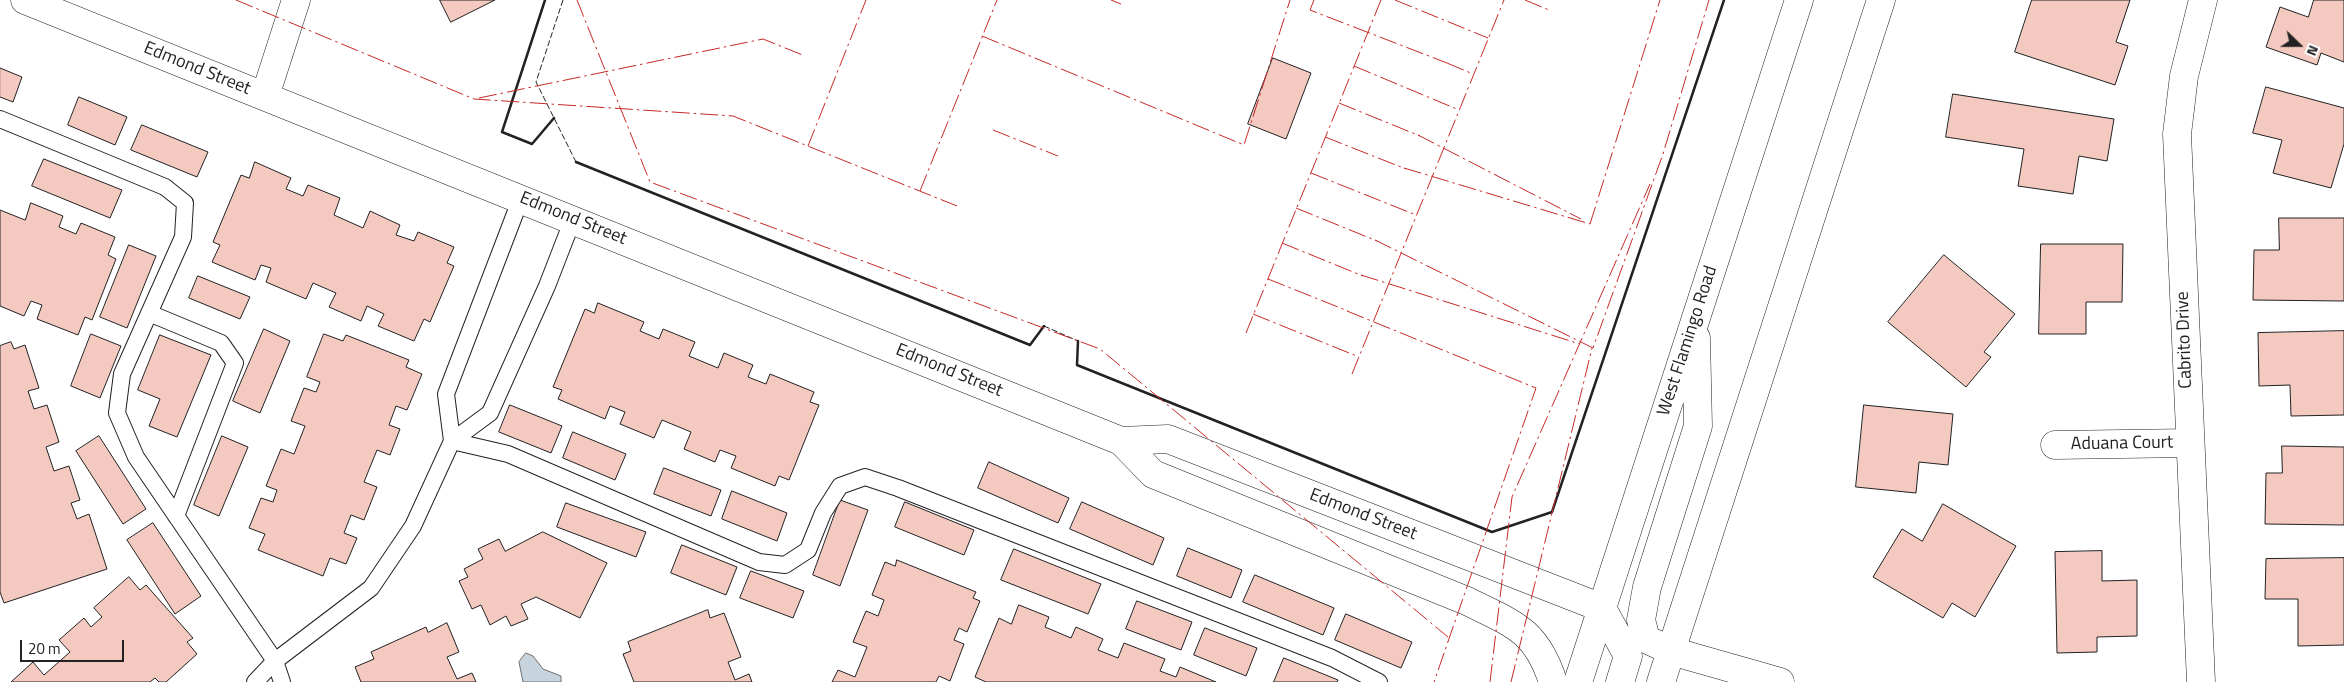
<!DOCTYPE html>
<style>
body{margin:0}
#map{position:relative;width:2344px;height:682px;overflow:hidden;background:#fff;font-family:"Titillium Web",sans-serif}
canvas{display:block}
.north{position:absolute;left:2274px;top:20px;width:50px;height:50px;-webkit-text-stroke:4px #fff;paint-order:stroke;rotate:112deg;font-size:14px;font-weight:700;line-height:20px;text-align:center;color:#222}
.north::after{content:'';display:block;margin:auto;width:18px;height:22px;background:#222;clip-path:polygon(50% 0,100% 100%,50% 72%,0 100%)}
.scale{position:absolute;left:20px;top:640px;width:104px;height:22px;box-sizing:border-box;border:2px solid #222;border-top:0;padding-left:6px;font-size:15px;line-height:18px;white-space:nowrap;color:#222;-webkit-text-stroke:4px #fff;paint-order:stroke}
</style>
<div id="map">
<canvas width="2344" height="682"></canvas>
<div class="north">N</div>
<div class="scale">20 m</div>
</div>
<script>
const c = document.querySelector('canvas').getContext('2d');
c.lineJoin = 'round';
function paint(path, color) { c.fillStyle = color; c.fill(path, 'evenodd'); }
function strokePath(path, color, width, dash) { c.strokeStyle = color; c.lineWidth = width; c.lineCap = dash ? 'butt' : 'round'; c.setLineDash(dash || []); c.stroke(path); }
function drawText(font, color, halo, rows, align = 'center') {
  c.font = font + ' "Titillium Web",sans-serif'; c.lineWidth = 4; c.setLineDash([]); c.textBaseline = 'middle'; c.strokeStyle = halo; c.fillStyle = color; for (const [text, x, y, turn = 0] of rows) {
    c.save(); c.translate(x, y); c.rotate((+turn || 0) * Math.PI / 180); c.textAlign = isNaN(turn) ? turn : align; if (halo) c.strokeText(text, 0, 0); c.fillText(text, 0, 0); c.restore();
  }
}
const water = new Path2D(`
 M526,653L533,656L543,669L561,676V682H523L519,662Z`);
const building = new Path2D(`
 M440,0H495L451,22Z
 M2032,0H2130L2116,42L2128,46L2115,85L2015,52Z
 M2314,0H2344V62L2321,53L2317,65L2266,47L2280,7L2308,17Z
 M1273,58L1311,73L1286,139L1248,124Z
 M0,68L22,77L13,102L0,97Z
 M2266,87L2344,108V144L2331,188L2273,173L2282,140L2253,133Z
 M1953,94L2114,119L2107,161L2079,156L2073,194L2018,186L2024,149L1946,137Z
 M79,97L127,117L115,145L68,125Z
 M142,125L208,152L197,177L131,150Z
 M44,159L122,190L110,218L32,186Z
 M255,162L291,178L286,189L303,196L308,185L340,198L334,215L363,228L370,211L400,225L396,235L414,241L418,232L454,247L447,263L454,266L430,322L424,319L414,341L378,326L384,314L367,306L361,321L329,307L336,293L313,283L306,299L266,282L271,268L261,265L255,280L212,262L220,245L213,242L241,175L249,178Z
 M31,203L63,216L59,227L76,234L81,223L115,237L108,255L116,259L92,320L85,317L78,335L37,319L42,305L31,301L24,316L0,306V210L25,220Z
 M2279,218H2344V301L2253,300L2254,250H2279Z
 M2041,244H2123L2122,302H2086V334H2039Z
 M129,245L156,256L127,328L100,317Z
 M1944,255L2015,314L1984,352L1991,357L1966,387L1888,322Z
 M198,276L250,297L240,319L189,298Z
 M598,303L644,322L640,331L659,339L663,329L695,342L689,356L718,368L724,353L753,365L748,377L766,384L770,374L814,392L810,402L819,405L789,480L779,476L775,486L731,468L736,456L720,450L715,462L684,449L691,432L662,420L654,438L620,424L625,412L610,406L605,419L558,399L562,390L553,387L585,309L594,313Z
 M264,329L290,341L260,413L233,401Z
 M2344,331V415L2291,416L2290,385L2259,386L2258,333Z
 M91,334L121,346L100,398L71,386Z
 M324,334L343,341L346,335L409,360L406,367L422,374L407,410L396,406L389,425L400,429L390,455L377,450L364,482L377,487L364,520L351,515L344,533L357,538L346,564L330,558L323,576L258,550L265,534L249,528L261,498L273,502L277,490L266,486L281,449L294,454L305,426L291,421L304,388L316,392L320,382L307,377Z
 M160,335L211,355L177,437L149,426L160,399L138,390Z
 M11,342L14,349L25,345L39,388L28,391L34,409L47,405L59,442L46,447L54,471L69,466L80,500L71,503L77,519L89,514L107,569L4,603L0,592V346Z
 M510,405L562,426L551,453L499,432Z
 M1864,405L1953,414L1948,465L1919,462L1916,493L1856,487Z
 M573,432L626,454L615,480L563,458Z
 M99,436L146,509L123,524L76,451Z
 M222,436L248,447L219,516L194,505Z
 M2282,446L2344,447V525L2265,524L2266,473H2282Z
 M989,462L1069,498L1058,523L978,488Z
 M664,468L721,490L711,516L654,494Z
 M732,491L787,513L777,541L722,519Z
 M840,500L868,510L840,586L813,575Z
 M905,502L974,530L964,555L895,527Z
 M1082,502L1164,538L1153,565L1070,529Z
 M566,503L646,532L636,557L557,527Z
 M1943,504L2016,546L1975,617L1952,603L1943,618L1873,577L1902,529L1922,541Z
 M153,523L201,596L175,614L127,540Z
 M543,532L607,563L580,618L536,597L521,604L528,619L511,626L506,616L490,625L481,605L472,609L459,581L468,577L464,569L483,559L478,549L499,539L505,551Z
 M682,545L737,567L726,595L671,573Z
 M1188,548L1242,570L1231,598L1177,576Z
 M1014,549L1101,584L1088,614L1001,580Z
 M2102,551V581L2137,580V636L2097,637V652L2057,653L2055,552Z
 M2344,558V645L2298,646V599H2265L2266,559Z
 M897,560L976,592L973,598L980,601L967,632L959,628L954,640L964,644L950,681L939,676L936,682H832L838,670L855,677L867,647L853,642L866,611L878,616L884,600L872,595L885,562L895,566Z
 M751,571L804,591L793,618L740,598Z
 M1255,575L1334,608L1323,635L1243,602Z
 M129,577L140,590L146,585L193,638L187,642L197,654L166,682H159L155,678L150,682H11L33,662L44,675L70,652L59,640L84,618L91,627L102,617L94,608Z
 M1137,601L1192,622L1181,650L1126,629Z
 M1019,605L1049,617L1045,627L1071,638L1076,627L1103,639L1098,650L1118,658L1124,643L1165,659L1160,671L1176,677L1180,667L1216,682H986L975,677L999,618L1011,624Z
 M708,610L710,618L724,613L741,657L728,662L735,680L749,674L752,682H634L623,654L631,651L628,642Z
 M1346,614L1412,642L1401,668L1335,640Z
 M447,623L459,652L447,657L457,679L472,673L476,682H361L355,667L374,659L371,652L426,627L428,632Z
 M1205,628L1257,648L1246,676L1194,655Z
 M1284,658L1338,680L1337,682H1274Z`);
const service = new Path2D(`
 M0,119L165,187L185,203L183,237L122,374L117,413L136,457L275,661L282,682
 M149,313L221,343L235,363L176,516
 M452,441L508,454L759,562L785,565L808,550L823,513L840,486L865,477L898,488L1332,658L1379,682
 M452,441L446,394L521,198
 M255,682L275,661L371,588L413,526L452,441L490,413L547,286L573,219`);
const minor = new Path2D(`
 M25,0L1121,441L1153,474L1467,601C1513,624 1536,629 1553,682
 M265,96L296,0
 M1121,441L1168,439L1602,608
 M2055,445L2190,443
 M1671,651L1780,682
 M2201,682L2177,134L2184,76L2203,0`);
const primary = new Path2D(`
 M1602,608L1628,656L1620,682
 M1671,651L1646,639L1641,620L1647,587L1698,426L1696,338
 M1578,682L1799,0
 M1661,682L1881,0`);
const fence = new Path2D(`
 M563,0L536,82L576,162
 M1044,326L1078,341`);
const wall = new Path2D(`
 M545,0L502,132L532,144L554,118
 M576,162L1030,345L1044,326
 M1078,341L1077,365L1492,532L1552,512L1724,0`);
const power = new Path2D(`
 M236,0L474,99L733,116L957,206
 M577,0L650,182L1100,349L1448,637
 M1111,0L1121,4
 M1314,0L1310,10L1447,63
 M1395,0L1488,38
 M1525,0L1549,10
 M982,36L1244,145L1290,0
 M1447,63L1473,74
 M1354,66L1459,110
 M479,98L763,39L805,56
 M1339,103L1420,136
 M993,130L1058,156
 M1418,135L1581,219
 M1325,137L1406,169
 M808,146L866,0
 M1404,168L1590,224
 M1311,173L1416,215
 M920,191L997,0
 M1296,208L1377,241
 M1590,224L1660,0
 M1375,240L1593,348L1663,154L1709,0
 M1282,243L1363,276
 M1361,275L1580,344
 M1268,279L1348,311
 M1347,311L1536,388L1434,682
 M1253,314L1359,357
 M1246,333L1381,0
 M1352,374L1504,0
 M1490,682L1512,497L1650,184
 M1511,682L1592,348`);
const streetNames = [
 ["Edmond Street",197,69,22],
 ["Edmond Street",573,219,22],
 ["Cabrito Drive",2185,340,-92],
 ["West Flamingo Road",1688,341,-72],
 ["Edmond Street",949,371,22],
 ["Aduana Court",2122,444,-1],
 ["Edmond Street",1363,515,21]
];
paint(water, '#c7d3dd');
strokePath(water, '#6f6f6f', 1);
paint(building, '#f3c9c0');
strokePath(building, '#222', 1);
strokePath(service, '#222', 18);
strokePath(minor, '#222', 29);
strokePath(primary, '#222', 29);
strokePath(service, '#fff', 16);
strokePath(minor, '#fff', 28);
strokePath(primary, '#fff', 28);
strokePath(fence, '#222', 1, [6, 2.5]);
strokePath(wall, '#222', 2.5);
strokePath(power, '#c62828', 1, [18, 4, 2.5, 4]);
drawText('18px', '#222', '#fff', streetNames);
</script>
